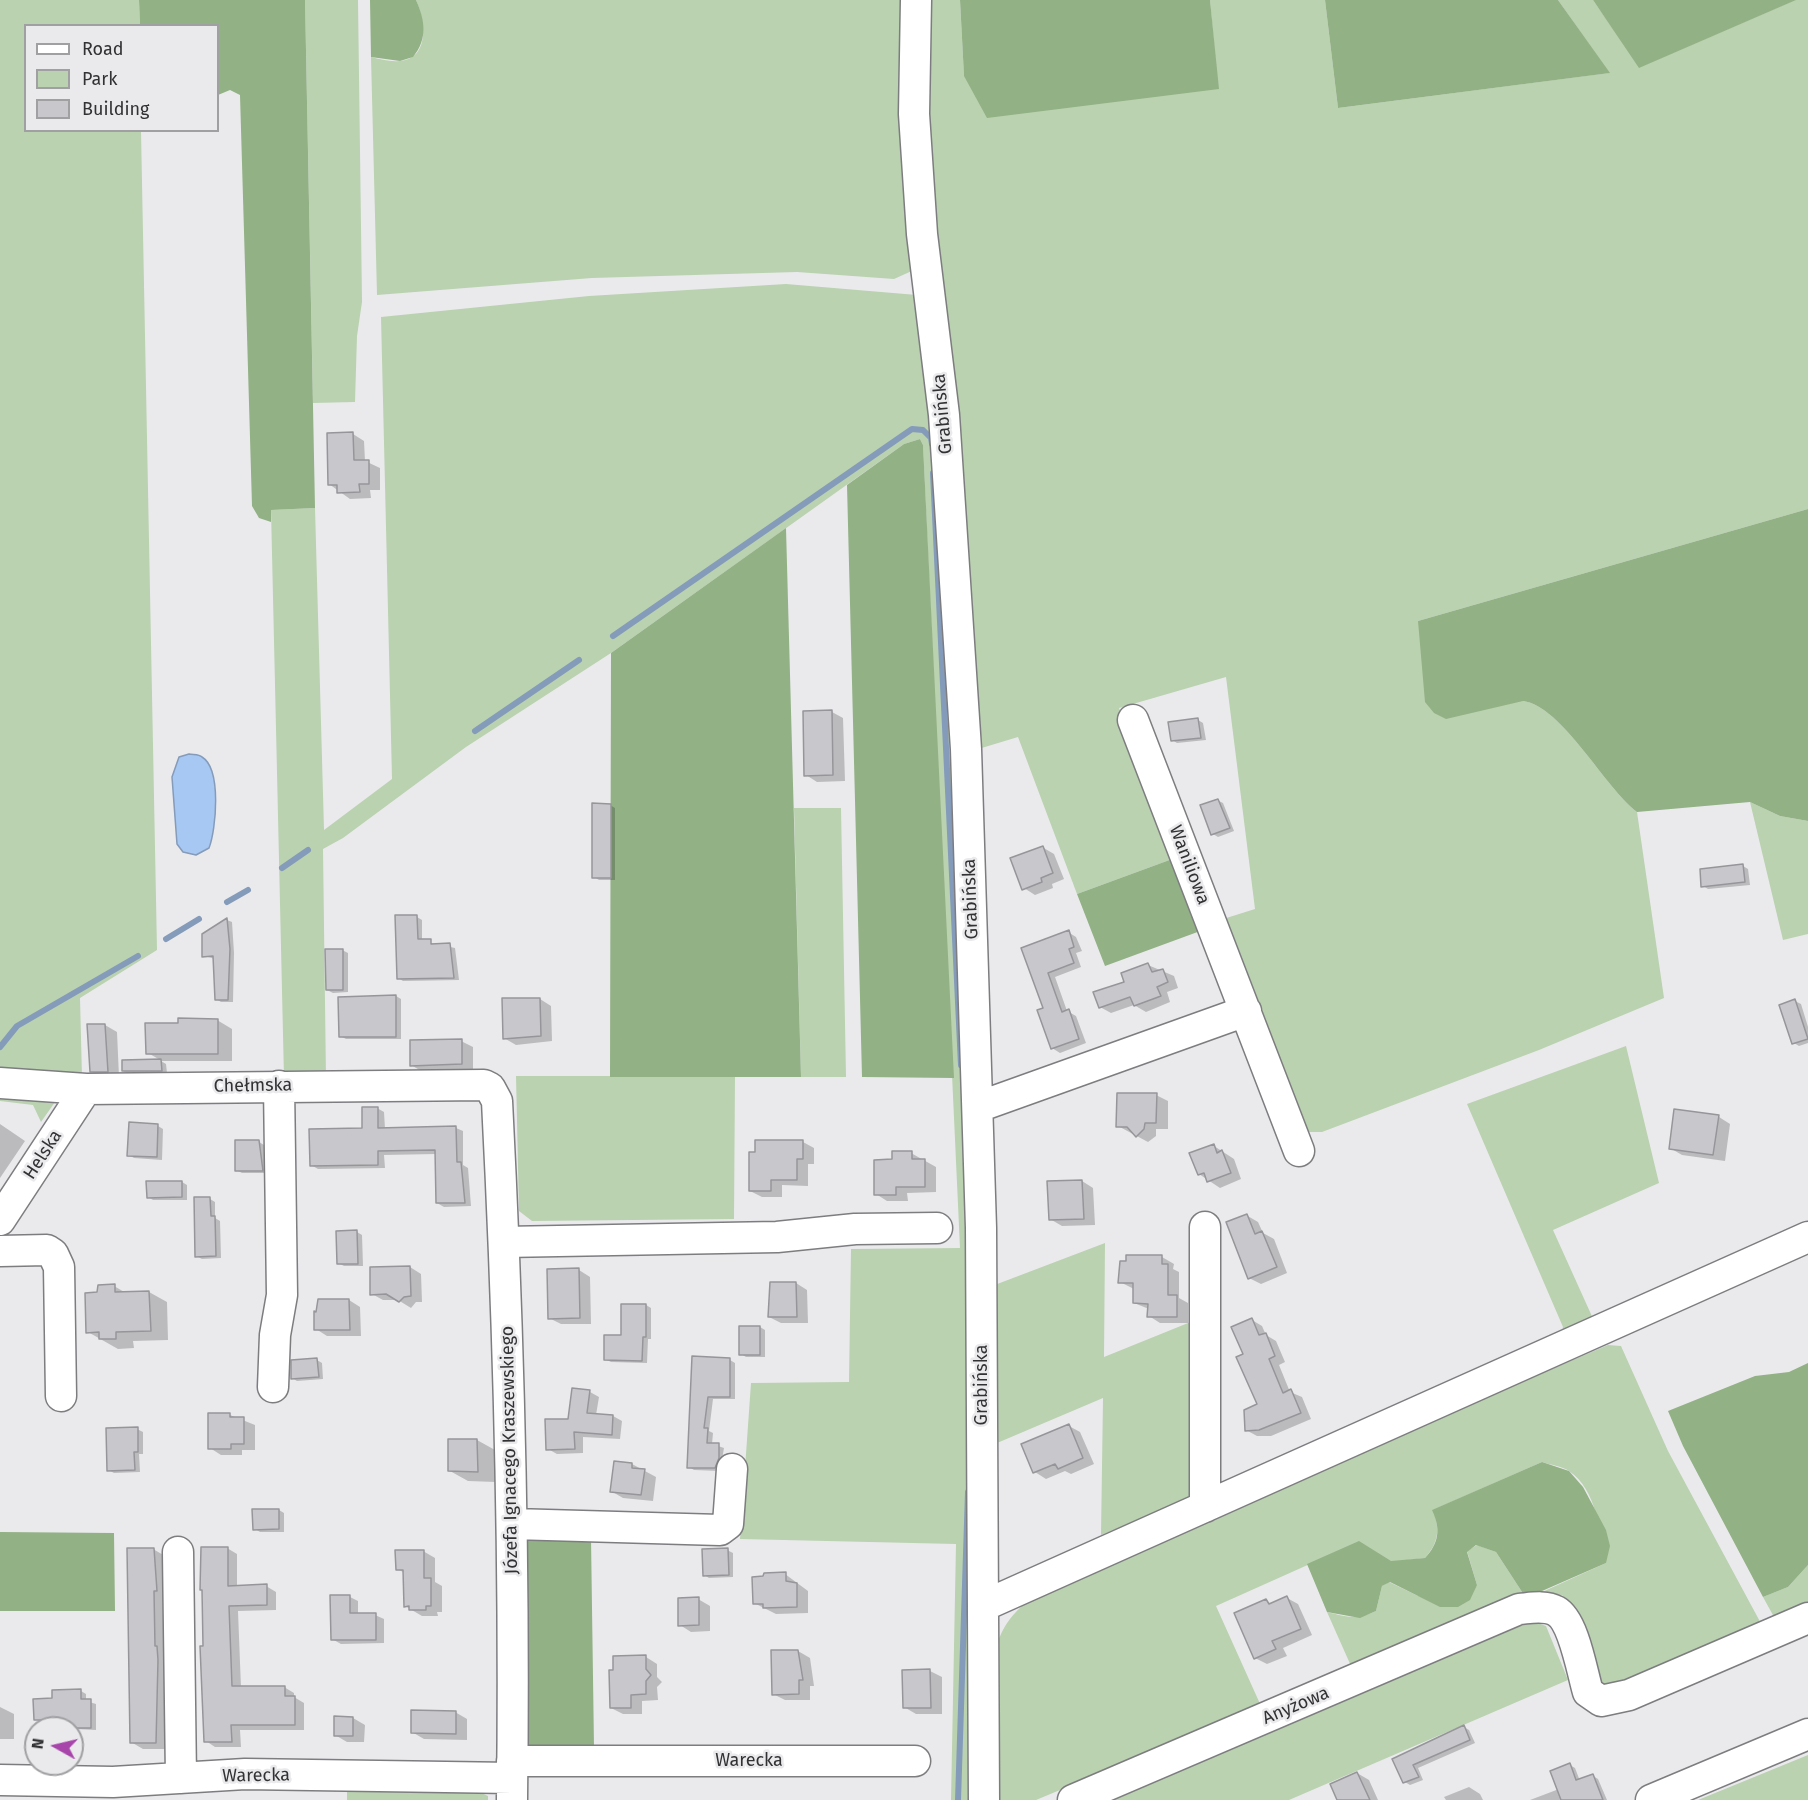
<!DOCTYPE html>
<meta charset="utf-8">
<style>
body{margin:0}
#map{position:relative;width:1808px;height:1800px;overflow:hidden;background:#eaeaed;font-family:"Fira Sans",sans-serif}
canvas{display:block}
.legend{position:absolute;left:24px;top:24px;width:195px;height:108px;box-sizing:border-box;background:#eaeaed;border:2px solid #a0a0a3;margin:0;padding:8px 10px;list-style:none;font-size:18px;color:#323234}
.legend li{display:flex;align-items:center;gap:12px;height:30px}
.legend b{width:30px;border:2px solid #a0a0a3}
.north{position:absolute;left:24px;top:1716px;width:60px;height:60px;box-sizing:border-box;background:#eaeaed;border:2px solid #a0a0a3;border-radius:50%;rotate:278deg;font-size:16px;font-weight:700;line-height:24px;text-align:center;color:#323234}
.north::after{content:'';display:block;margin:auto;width:21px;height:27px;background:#a845ab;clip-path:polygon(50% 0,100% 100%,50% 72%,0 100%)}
</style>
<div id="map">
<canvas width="1808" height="1800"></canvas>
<ul class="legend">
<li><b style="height:8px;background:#fff"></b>Road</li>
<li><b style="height:16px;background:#bad2b0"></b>Park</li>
<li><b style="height:16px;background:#c8c8cc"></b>Building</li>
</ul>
<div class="north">N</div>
</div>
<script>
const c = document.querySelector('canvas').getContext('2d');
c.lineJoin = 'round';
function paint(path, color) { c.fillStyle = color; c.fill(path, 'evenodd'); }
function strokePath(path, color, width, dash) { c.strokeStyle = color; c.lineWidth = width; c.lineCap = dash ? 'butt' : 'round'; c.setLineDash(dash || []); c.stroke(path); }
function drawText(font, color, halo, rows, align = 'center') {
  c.font = font + ' "Fira Sans",sans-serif'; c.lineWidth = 5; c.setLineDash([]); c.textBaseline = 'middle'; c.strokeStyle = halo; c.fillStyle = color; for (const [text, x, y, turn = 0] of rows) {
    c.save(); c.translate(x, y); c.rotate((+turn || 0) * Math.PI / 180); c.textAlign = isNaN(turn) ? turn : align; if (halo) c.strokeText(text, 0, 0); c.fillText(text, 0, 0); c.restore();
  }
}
const green = new Path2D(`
 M0,0H139L140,25L26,26V130L141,131L157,950L80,998L82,1078L0,1076Z
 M305,0H358L362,302L357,336L355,402L313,403Z
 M416,0H908L914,270L894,279L797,272L592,278L377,295L371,57C380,59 390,62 399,61C431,59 425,20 416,0Z
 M929,0H960L964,76L1218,89L1210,0H1325L1338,108L1609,73L1558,0H1593L1640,67L1795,0H1808V509L1418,621L1523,701C1562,706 1605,788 1637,812L1664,998L1539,1050L1322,1132H1300L1220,920L1255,909L1226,677L1119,708L1175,858L1077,894L1018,737L975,750L928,156Z
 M786,284L917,295L935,424L971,1056L973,1800H951L956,1544L740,1539L751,1383L849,1382L851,1249L960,1248L923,445L920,439L904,444L611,653L466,747L343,838L323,849L326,1079L284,1078L271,510L315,508L324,830L392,779L381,317L589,296Z
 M1750,802L1780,816L1808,821V934L1783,940Z
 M794,808H841L846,1077H801Z
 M1626,1046L1659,1183L1553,1230L1595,1323L1560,1338L1563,1327L1467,1104Z
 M516,1076H735L734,1219L532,1221L519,1211Z
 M0,1092H62L41,1122L33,1105L0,1101Z
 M1105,1243L1104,1357L1193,1321V1498L1101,1535L1103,1398L990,1446L992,1286Z
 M1608,1345L1621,1346L1668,1451L1764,1629L1617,1694L1589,1680L1571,1603L1562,1595L1540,1593L1606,1563C1600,1534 1597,1489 1569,1471C1562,1466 1550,1465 1542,1462L1433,1510C1440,1529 1439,1542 1425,1558L1391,1562L1359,1542L1216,1606L1261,1706L1036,1800H996V1648C1005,1616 1023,1605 1048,1585Z
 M1477,1545L1496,1552L1526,1598L1351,1666L1327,1612C1347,1617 1357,1620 1376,1611L1382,1586L1389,1582L1418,1596L1477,1585L1467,1551Z
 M1808,1565V1608L1774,1617L1763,1597L1788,1587Z
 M1529,1620L1546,1626L1568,1680L1289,1800H1100Z
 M1808,1755V1800H1698Z
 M347,1788L477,1791L488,1796V1800H347Z`);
const forest = new Path2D(`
 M139,0H305L315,508L271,510V522L259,518L252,506L240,95L230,90L218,95V26L140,25Z
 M370,0H416C425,20 428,39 413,57L400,61L371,57Z
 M960,0H1210L1219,89L987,118L964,76Z
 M1325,0H1558L1610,73L1338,108Z
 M1593,0H1796L1639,68Z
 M920,439L923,445L954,1078L862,1077L847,485L904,444Z
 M1808,509V821L1780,816L1750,802L1637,812C1605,788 1562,706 1523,701L1446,719L1434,713L1425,702L1418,621Z
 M786,528L801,1077H610L611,653Z
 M1175,858L1203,930L1105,966L1077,894Z
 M1808,1363V1565L1788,1587L1763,1597L1683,1446L1668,1411L1755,1376L1789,1372Z
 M1542,1462L1569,1471L1583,1487L1606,1530L1610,1546L1606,1563L1526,1598L1496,1552L1476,1545L1467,1552L1477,1585L1470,1600L1458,1607H1440L1390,1582L1382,1586L1376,1611L1360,1618L1327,1612L1307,1564L1359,1541L1391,1561L1425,1558C1439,1543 1441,1529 1432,1510Z
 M0,1532L114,1533L115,1611H0Z
 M528,1536L591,1538L594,1747L526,1746Z`);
const water = new Path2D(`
 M189,754C193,755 199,754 202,757C222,769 216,830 209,848L196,855L183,852L177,844L172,777L179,757Z`);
const shadow = new Path2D(`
 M353,434L364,441L365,461L380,468V490H370L371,498L350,499L329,484Z
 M832,712L843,718L845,781L817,782L806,775Z
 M1198,720L1203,723L1206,740L1177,743L1172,740Z
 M1217,800L1223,803L1234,831L1218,837L1213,834Z
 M610,805L615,808V880H599L594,877Z
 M1042,847L1054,854L1064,879L1052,884L1053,888L1035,895L1024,888Z
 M1743,866L1748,869L1750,885L1708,889L1703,886Z
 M417,917L422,920V941L455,948L459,980L403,981L398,978Z
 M227,920L232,922L234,953L233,1002H221L216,999L215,959L204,956Z
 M1068,932L1076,937L1082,951L1076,953L1081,967L1055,977L1067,1011L1076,1016L1086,1043L1060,1053L1052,1048L1045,1009L1023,949Z
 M342,950L348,953V992L333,993L327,990Z
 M1148,965L1174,976L1178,988L1167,992L1170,1002L1146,1012L1134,1005L1111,1013L1100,1007Z
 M396,996L401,999V1039H346L340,1036Z
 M540,999L551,1006L552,1041L516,1045L504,1038Z
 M1795,1001L1801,1004L1808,1027V1043L1799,1046L1794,1043Z
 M217,1020L232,1029V1061H161L166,1064L167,1073L128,1074L123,1071V1061H162L148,1053L180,1024Z
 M105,1025L117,1032L119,1077L103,1078L91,1071Z
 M461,1041L473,1047V1070L423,1072L411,1065Z
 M1156,1095L1168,1101V1129H1156V1136L1148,1142L1118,1126Z
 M377,1108L384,1112L385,1129L456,1128L463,1131V1165L468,1168L471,1206L444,1207L437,1203L436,1154L384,1155L385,1168L318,1169L311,1165L364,1129Z
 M1719,1117L1730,1124L1725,1161L1682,1155L1670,1148Z
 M0,1124L25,1141L0,1178Z
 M158,1126L163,1129L162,1160L134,1158L129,1155Z
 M259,1142L264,1145L268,1173H242L236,1170Z
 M803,1142L814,1148V1164H808V1186L782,1185V1197H762L750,1191Z
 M1214,1146L1234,1159L1241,1179L1220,1188L1199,1174Z
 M911,1153L936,1167V1192L907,1193L908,1201H887L876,1194L894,1161Z
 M1082,1181L1093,1188L1095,1225L1062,1226L1050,1219Z
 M182,1182L187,1185V1200H153L148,1197Z
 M210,1199L215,1202V1218L220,1221L221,1258L202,1259L196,1256Z
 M1246,1215L1258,1222L1263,1233L1274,1239L1287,1273L1261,1284L1249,1278Z
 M357,1232L362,1235L363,1266H344L338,1263Z
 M1162,1257L1174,1264L1173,1269L1179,1272V1298L1188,1303V1323H1160L1149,1316V1309L1134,1303V1289L1120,1282Z
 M410,1267L421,1274L422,1302H416L411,1308L398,1300H383L372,1294Z
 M579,1270L590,1277L591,1324H561L549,1318Z
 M796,1283L807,1290L808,1323H781L769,1317Z
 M114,1286L126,1293L149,1292L167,1302L168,1340L133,1341L134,1348L118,1349L88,1332L99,1294Z
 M349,1300L360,1307L361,1336H327L316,1329L318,1313Z
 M646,1305L651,1308V1339H648L647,1363L611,1362L605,1359Z
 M1252,1320L1262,1326L1266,1335L1276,1341L1285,1362L1279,1365L1290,1392L1302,1397L1311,1419L1271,1436H1257L1246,1430L1259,1404L1245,1355Z
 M760,1327L765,1330V1357H746L741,1354Z
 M693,1358L730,1360L735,1363V1399H713L709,1431L713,1433L712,1444L724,1448L720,1471L694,1470L689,1467Z
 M317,1360L322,1363L323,1379L297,1381L292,1378Z
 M573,1390L590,1392L599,1397L596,1415L613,1416L622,1421L620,1439L583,1437V1453L557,1454L548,1449L569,1420Z
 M230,1415L255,1425V1450H242V1455H221L210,1448Z
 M1069,1426L1080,1432L1094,1464L1071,1474L1065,1471L1046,1479L1035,1472Z
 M137,1429L143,1432V1454H139L140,1472L114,1473L108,1470Z
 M477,1440L495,1450L496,1482L468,1481L450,1471Z
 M632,1464L656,1477L653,1501L623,1498L611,1491Z
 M279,1510L284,1513V1532H260L255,1529Z
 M227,1548L237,1554V1587L266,1586L276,1592V1610L238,1611L241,1688L284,1687L294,1693V1697L304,1703V1730H240L241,1747H215L206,1741L204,1647Z
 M153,1549L165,1556L167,1749H143L131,1742Z
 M727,1550L733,1553V1577L709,1578L704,1575Z
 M423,1551L435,1558V1582L442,1586V1612H437L438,1616H422L405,1606V1573L397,1569Z
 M785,1574L808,1591V1613L776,1614L754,1603Z
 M350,1597L358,1601V1615H375L384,1619V1643L341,1644L332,1639Z
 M1287,1598L1298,1604L1312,1635L1283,1648L1287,1656L1267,1664L1255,1658L1266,1601L1272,1604Z
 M698,1599L710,1606V1631L691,1632L680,1625Z
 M798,1651L810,1658L814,1686H810V1700H785L773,1694Z
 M646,1657L657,1664V1677L662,1682L657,1687L658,1700L642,1701V1714H623L611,1708Z
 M930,1671L942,1677V1714H916L904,1707Z
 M81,1691L86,1694V1701L96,1704V1730L55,1728L54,1722H41L35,1719L54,1700Z
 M0,1707L14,1714V1739H0Z
 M455,1712L467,1719V1740L424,1739L412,1732Z
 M336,1718H353L365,1725L364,1742H347L335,1735Z
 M1464,1727L1469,1730L1475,1743L1418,1768L1423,1780L1410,1785L1405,1782L1394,1759Z
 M1570,1765L1575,1768L1580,1781L1593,1776L1598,1779L1607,1800H1530L1559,1789Z
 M1357,1773L1369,1780L1378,1800H1339Z
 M1469,1787L1480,1794L1483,1800H1446L1444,1797Z`);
const stream = new Path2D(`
 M933,473L961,1065
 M613,636L912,429L923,430L931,438L932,444
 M475,731L579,660
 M282,868L308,850
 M227,902L248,890
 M166,939L199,919
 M0,1047L17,1026L138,956
 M958,1800L968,1492`);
const building = new Path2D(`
 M353,432L354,460H369V484H359L360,492L337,493V485H328L327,433Z
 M832,710L833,775L804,776L803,711Z
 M1198,718L1201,738L1171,741L1168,722Z
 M1218,799L1230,828L1211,835L1200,805Z
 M592,803L611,804V878H592Z
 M1043,846L1053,873L1041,878L1042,882L1022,890L1010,858Z
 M1743,864L1745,882L1701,887L1700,869Z
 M395,915H417L418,939H431V944L450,943L454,978L397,979Z
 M227,918L230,949L228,1000H215L213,956L202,957V934Z
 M1069,930L1074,947L1069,949L1074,963L1048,973L1062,1012L1069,1009L1079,1039L1051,1049L1037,1010L1043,1008L1021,948Z
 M325,949H343V990H326Z
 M1148,963L1152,972L1163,969L1168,982L1157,987L1161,996L1134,1006L1130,997L1099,1008L1093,992L1124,982L1121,973Z
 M396,995V1037H339L338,997Z
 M502,998H540L541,1036L503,1039Z
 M1795,999L1808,1039L1792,1044L1779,1005Z
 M178,1018L218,1019V1054H146L145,1023H178Z
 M87,1024H105L108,1072H90Z
 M462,1039V1064L410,1066V1040Z
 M161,1059L162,1071H122V1060Z
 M1117,1093H1157L1156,1123H1145L1144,1129L1136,1137L1127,1127H1116Z
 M362,1107H378V1128L456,1126L457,1162H461L465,1203H436L435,1150L378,1151V1165L310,1166L309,1129L362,1128Z
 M1674,1109L1719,1115L1713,1155L1669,1149Z
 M129,1122L158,1124L157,1157L127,1156Z
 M235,1140H259L263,1171H235Z
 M755,1140H803V1159H797V1180H771V1191H749V1152H755Z
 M1214,1144L1217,1153L1222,1150L1231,1173L1207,1182L1204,1173L1198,1175L1189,1153Z
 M892,1151H912V1159H925V1187H896V1195H874V1160L892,1159Z
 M1082,1180L1084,1219L1049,1220L1047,1181Z
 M146,1181H182V1197L147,1198Z
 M194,1197H210L211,1216H215L216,1256L195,1257Z
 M1247,1214L1255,1234L1262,1231L1277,1267L1248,1279L1226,1222Z
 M357,1230L358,1264H337L336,1231Z
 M1126,1255H1162V1264H1168V1295H1177V1317H1147L1148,1304L1133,1303V1283H1118L1120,1261H1126Z
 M410,1266L411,1296L404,1297L399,1302L386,1294L370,1295V1267Z
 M579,1268L580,1318L548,1319L547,1269Z
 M770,1282H796L797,1317H768Z
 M115,1284V1292L149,1291L151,1331L116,1332V1339H99V1332L86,1333L85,1293L97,1292L98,1285Z
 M318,1299H349L350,1330H314V1311L316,1312Z
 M621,1304H646V1337H643L642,1361L604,1360V1335H621Z
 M1252,1318L1259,1335L1266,1333L1275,1356L1269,1359L1283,1393L1291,1389L1301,1413L1259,1430L1245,1431L1244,1410L1257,1404L1236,1357L1243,1354L1231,1327Z
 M739,1326H760V1355H739Z
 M692,1356L730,1358V1397H708L704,1428H708L707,1443H719V1458L715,1468H687Z
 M317,1358L319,1377L291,1379V1360Z
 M572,1388L590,1390L587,1413L613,1415L612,1435L574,1432L575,1449L546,1450L545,1419H568Z
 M208,1413H230V1417H244V1444H231V1449H208Z
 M1069,1424L1083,1458L1058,1469L1055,1464L1033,1473L1021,1444Z
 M138,1427V1452H134L135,1470L107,1471L106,1428Z
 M448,1439H477L478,1472L448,1471Z
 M614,1461L632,1463V1468L645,1469L641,1495L610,1492Z
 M252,1509H279V1529L253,1530Z
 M201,1547H228V1586L267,1584V1605L229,1606L232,1686H285V1696H295V1725H231L232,1742H204L200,1646H203L202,1590H200Z
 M127,1548H154L157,1591H154L155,1646H157L158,1660L156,1743H130Z
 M728,1548L729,1575L703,1576L702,1549Z
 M395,1550H424V1578H431V1606H426V1610H409V1606L404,1607L403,1570H396Z
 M786,1572V1581L797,1583V1607L763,1608V1604H753L752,1577L763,1576L764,1573Z
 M330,1595H350V1613H376V1640H331Z
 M1287,1596L1301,1629L1272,1641L1276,1649L1254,1659L1234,1613L1266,1599L1269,1604Z
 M699,1597V1625L678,1626V1598Z
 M771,1650H798L803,1680H799V1694L772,1695Z
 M646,1655V1669L651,1675L646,1681V1694L631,1695V1708H610L609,1670H613V1656Z
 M930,1669L931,1708H903L902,1670Z
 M81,1689V1699H91V1728H53V1720H34L33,1699L52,1698V1690Z
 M411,1710L456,1711V1734L411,1733Z
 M334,1716L353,1717V1736H334Z
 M1464,1725L1470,1740L1413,1765L1419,1777L1403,1783L1392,1759Z
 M1570,1763L1576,1780L1593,1774L1603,1800H1561L1550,1771Z
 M1357,1772L1370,1800H1337L1330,1784Z`);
const minor = new Path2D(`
 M916,0L914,114L922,234L944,415L966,749L981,1228L984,1800
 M1133,720L1299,1151
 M0,1083L86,1089L484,1085L490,1088L497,1101C509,1334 515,1567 512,1800
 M978,1107L1246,1011
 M0,1220L86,1089
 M1205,1227V1507
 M504,1242L777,1237L855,1229L937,1228
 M0,1251L47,1250L53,1254L59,1267L61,1396
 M273,1387L275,1335L282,1295L279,1086
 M513,1524L720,1530L728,1524L732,1469
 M178,1552L181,1778
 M983,1606L1808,1237
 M512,1761H915
 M0,1780L113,1782L245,1774L512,1778
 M1073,1800L1519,1609C1531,1608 1545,1605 1556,1611C1574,1621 1582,1672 1588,1692L1601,1701L1629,1695L1808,1618
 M1651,1800L1808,1734`);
const streetNames = [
 ["Grabińska",943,414,-95],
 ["Waniliowa",1189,865,69],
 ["Grabińska",971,899,-92],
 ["Chełmska",253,1086,-1],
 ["Helska",43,1155,-57],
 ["Grabińska",982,1385,-90],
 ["Józefa Ignacego Kraszewskiego",510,1450,-91],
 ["Anyżowa",1296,1706,-23],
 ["Warecka",749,1761],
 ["Warecka",256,1776,-1]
];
paint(green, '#bad2b0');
paint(forest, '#92b185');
paint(water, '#a7c8f3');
strokePath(water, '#849bba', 1.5);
paint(shadow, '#0003');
strokePath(stream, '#849bba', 6);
paint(building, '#c8c8cc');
strokePath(building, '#96969a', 1.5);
strokePath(minor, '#7d7d80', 33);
strokePath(minor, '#fff', 30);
drawText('18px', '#323234', '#eaeaed', streetNames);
</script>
